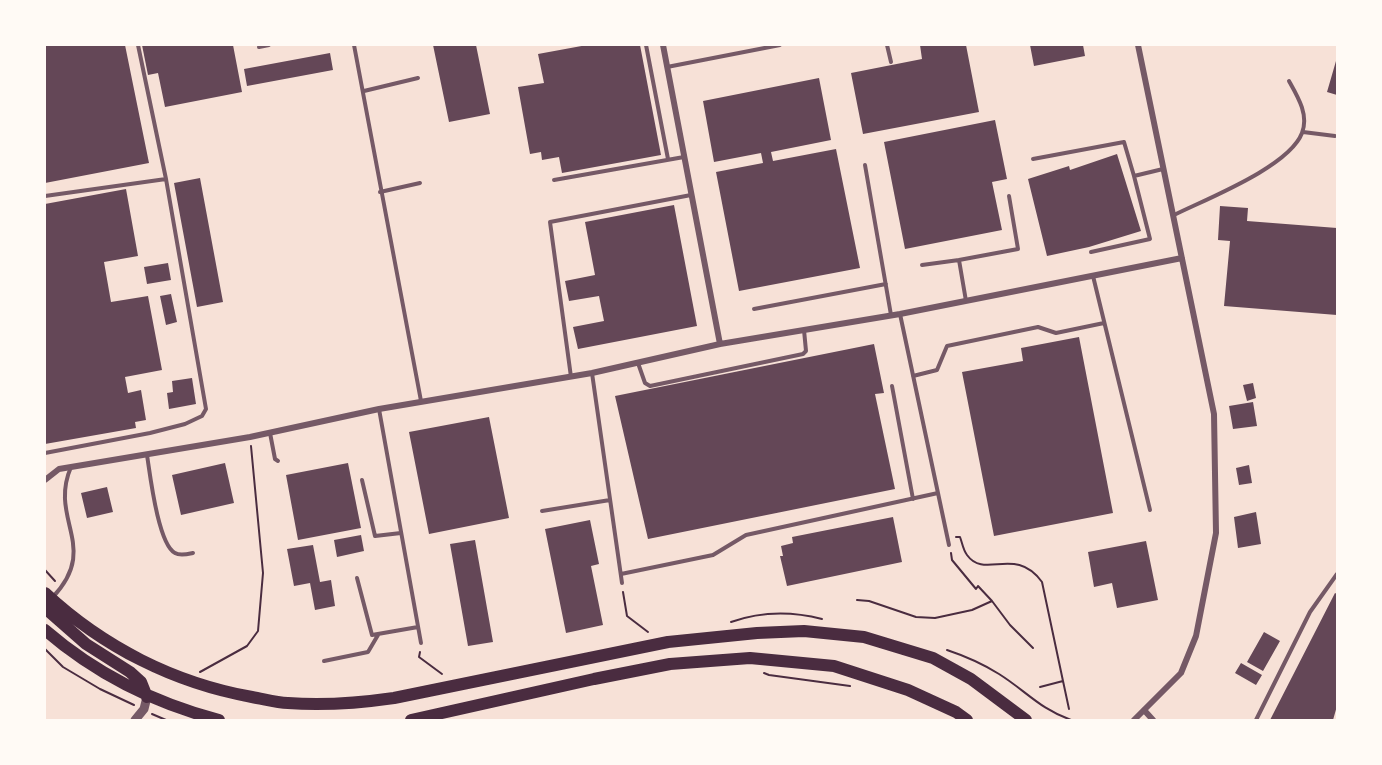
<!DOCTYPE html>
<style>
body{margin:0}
#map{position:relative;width:1382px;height:765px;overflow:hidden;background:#f7e1d7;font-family:"Noto Serif",serif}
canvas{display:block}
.frame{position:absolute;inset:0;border:46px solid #fffaf5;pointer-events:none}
</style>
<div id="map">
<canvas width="1382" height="765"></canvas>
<div class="frame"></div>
</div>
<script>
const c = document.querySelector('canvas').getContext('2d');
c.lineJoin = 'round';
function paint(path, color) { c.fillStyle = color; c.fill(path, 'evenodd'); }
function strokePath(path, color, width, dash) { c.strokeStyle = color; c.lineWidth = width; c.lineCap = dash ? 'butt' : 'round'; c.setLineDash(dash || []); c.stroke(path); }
const building = new Path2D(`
 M45,45H125L149,163L45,183Z
 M142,45H233L242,92L165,107L158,73L148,75Z
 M433,45H476L490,114L449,122Z
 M587,45H640L661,155L562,173L559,157L542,160L541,152L530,154L518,87L544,83L538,54Z
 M920,45H966L979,112L863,134L851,73L922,59Z
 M1030,45H1083L1085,56L1034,66Z
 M330,53L333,70L247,86L244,69Z
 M1336,61H1337V95L1327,92Z
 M819,78L831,140L771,152L773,161L836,149L860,268L739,291L716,172L763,163L761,153L714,162L703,101Z
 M995,120L1007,179L992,182L1002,230L905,249L884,142Z
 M1117,154L1141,231L1089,247L1047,256L1028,179L1069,166L1070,170Z
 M200,178L223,302L197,307L174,183Z
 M126,189L138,256L104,262L111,302L148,296L162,370L125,377L128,393L141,390L146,420L135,422L136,428L45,444V204Z
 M674,205L697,326L578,349L573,327L604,321L599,296L569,301L565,281L595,275L585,222Z
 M1220,206L1248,208L1247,221L1337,228V315L1224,306L1230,241L1218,240Z
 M168,263L171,280L147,284L144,267Z
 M171,294L177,322L166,325L160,296Z
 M1079,337L1113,513L994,536L962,372L1023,361L1021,348Z
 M874,344L884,393L875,394L895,489L648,539L615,396Z
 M192,378L196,404L169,409L167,393L173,392L172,381Z
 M1253,383L1256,398L1247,401L1243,385Z
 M1253,402L1257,426L1233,429L1229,406Z
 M489,417L509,518L429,534L409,432Z
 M225,463L234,503L181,515L172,475Z
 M348,463L361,528L298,540L286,475Z
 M1249,465L1252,483L1239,485L1236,468Z
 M107,487L113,512L87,518L81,493Z
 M1256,512L1261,544L1238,548L1234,517Z
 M893,517L902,562L787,586L780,556H783L781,546L793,543L792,537Z
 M590,520L599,564L591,566L603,625L566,633L545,529Z
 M361,535L364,551L337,557L334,540Z
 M475,540L493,642L468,646L450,544Z
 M1146,541L1158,600L1117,608L1112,583L1094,587L1088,552Z
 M313,545L320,582L331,580L335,606L315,610L310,583L294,586L287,549Z
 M1335,593L1337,594V706L1333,720H1270Z
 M1264,632L1280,641L1263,671L1247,662Z
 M1241,663L1262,675L1256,685L1235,673Z`);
const path = new Path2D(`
 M956,537H960C962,542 963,550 967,555C985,580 1015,545 1042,582L1063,681L1040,687
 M45,570L55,581
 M623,592L627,616L648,632
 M857,600L869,601L916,617L935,618L972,610L992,601L978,586L976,589L952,560L951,553
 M992,601L1010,625L1033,648
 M731,622C762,611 791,611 822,619
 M45,649L63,667L100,689L134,705
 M947,650C965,656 983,664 999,674C1026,691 1040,709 1071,720
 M420,652L419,657L442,674
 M200,672L247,646L258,631L263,573L251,446
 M764,673L769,675L850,686
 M1063,681L1069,709
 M152,714L166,720`);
const service = new Path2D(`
 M354,45L421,401
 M646,45L668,159
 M887,45L891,62
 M259,47L269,45
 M667,67L780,45
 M364,91L418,78
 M1303,132L1335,136
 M1033,159L1124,142L1134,176
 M865,165L891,315
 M554,180L684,157
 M380,192L420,183
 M45,196L166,179
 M1174,215C1206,199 1289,167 1302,133C1309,115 1298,97 1289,81
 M1091,252L1150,239L1134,176L1163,169
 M922,265L959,260
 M1093,276L1150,510
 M966,301L959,260L1018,249L1009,196
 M754,309L886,284
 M900,314L949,545
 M638,363L645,383L650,386L803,354L806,351L804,330
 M592,373L622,583
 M913,376L937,370L947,346L1038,327L1056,333L1104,323
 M571,377L550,222L691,195
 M892,386L913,499
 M379,409L421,643
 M270,433L275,459L278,461
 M45,453L150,433L185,424L202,416L206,409L166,179L138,45
 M147,455C150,474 158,544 175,553C180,556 188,554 193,553
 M362,480L375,536L401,533
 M542,511L610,500
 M621,574L713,555L746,535L938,493
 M357,578L372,635L418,627
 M52,598C101,547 48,520 71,467
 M324,661L368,652L378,635
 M1256,720L1310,612L1337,574`);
const minor = new Path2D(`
 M663,45L720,344
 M45,480L59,469L250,437L379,409L592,373L720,344L900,314L1182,258
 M1144,710L1153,720
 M1134,720L1181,673L1196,636L1216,533L1214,414L1138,45`);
const tertiary = new Path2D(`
 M135,720L144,709L147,697`);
const trunk = new Path2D(`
 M45,593C103,647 174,683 252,697C264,699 276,703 288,703C324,706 359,703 394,698L668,642L757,633L804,631L864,637L933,658L971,679L1026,720
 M45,608L86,644L130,672L141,682L147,697
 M45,630C96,674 154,703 219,720
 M411,720L594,679L670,664L750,658L834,666L908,690L956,712L967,720`);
paint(building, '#644757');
strokePath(path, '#4a2c40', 2);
strokePath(service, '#755966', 4);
strokePath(minor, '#755966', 6);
strokePath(tertiary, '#755966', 9);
strokePath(trunk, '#4a2c40', 12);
</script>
